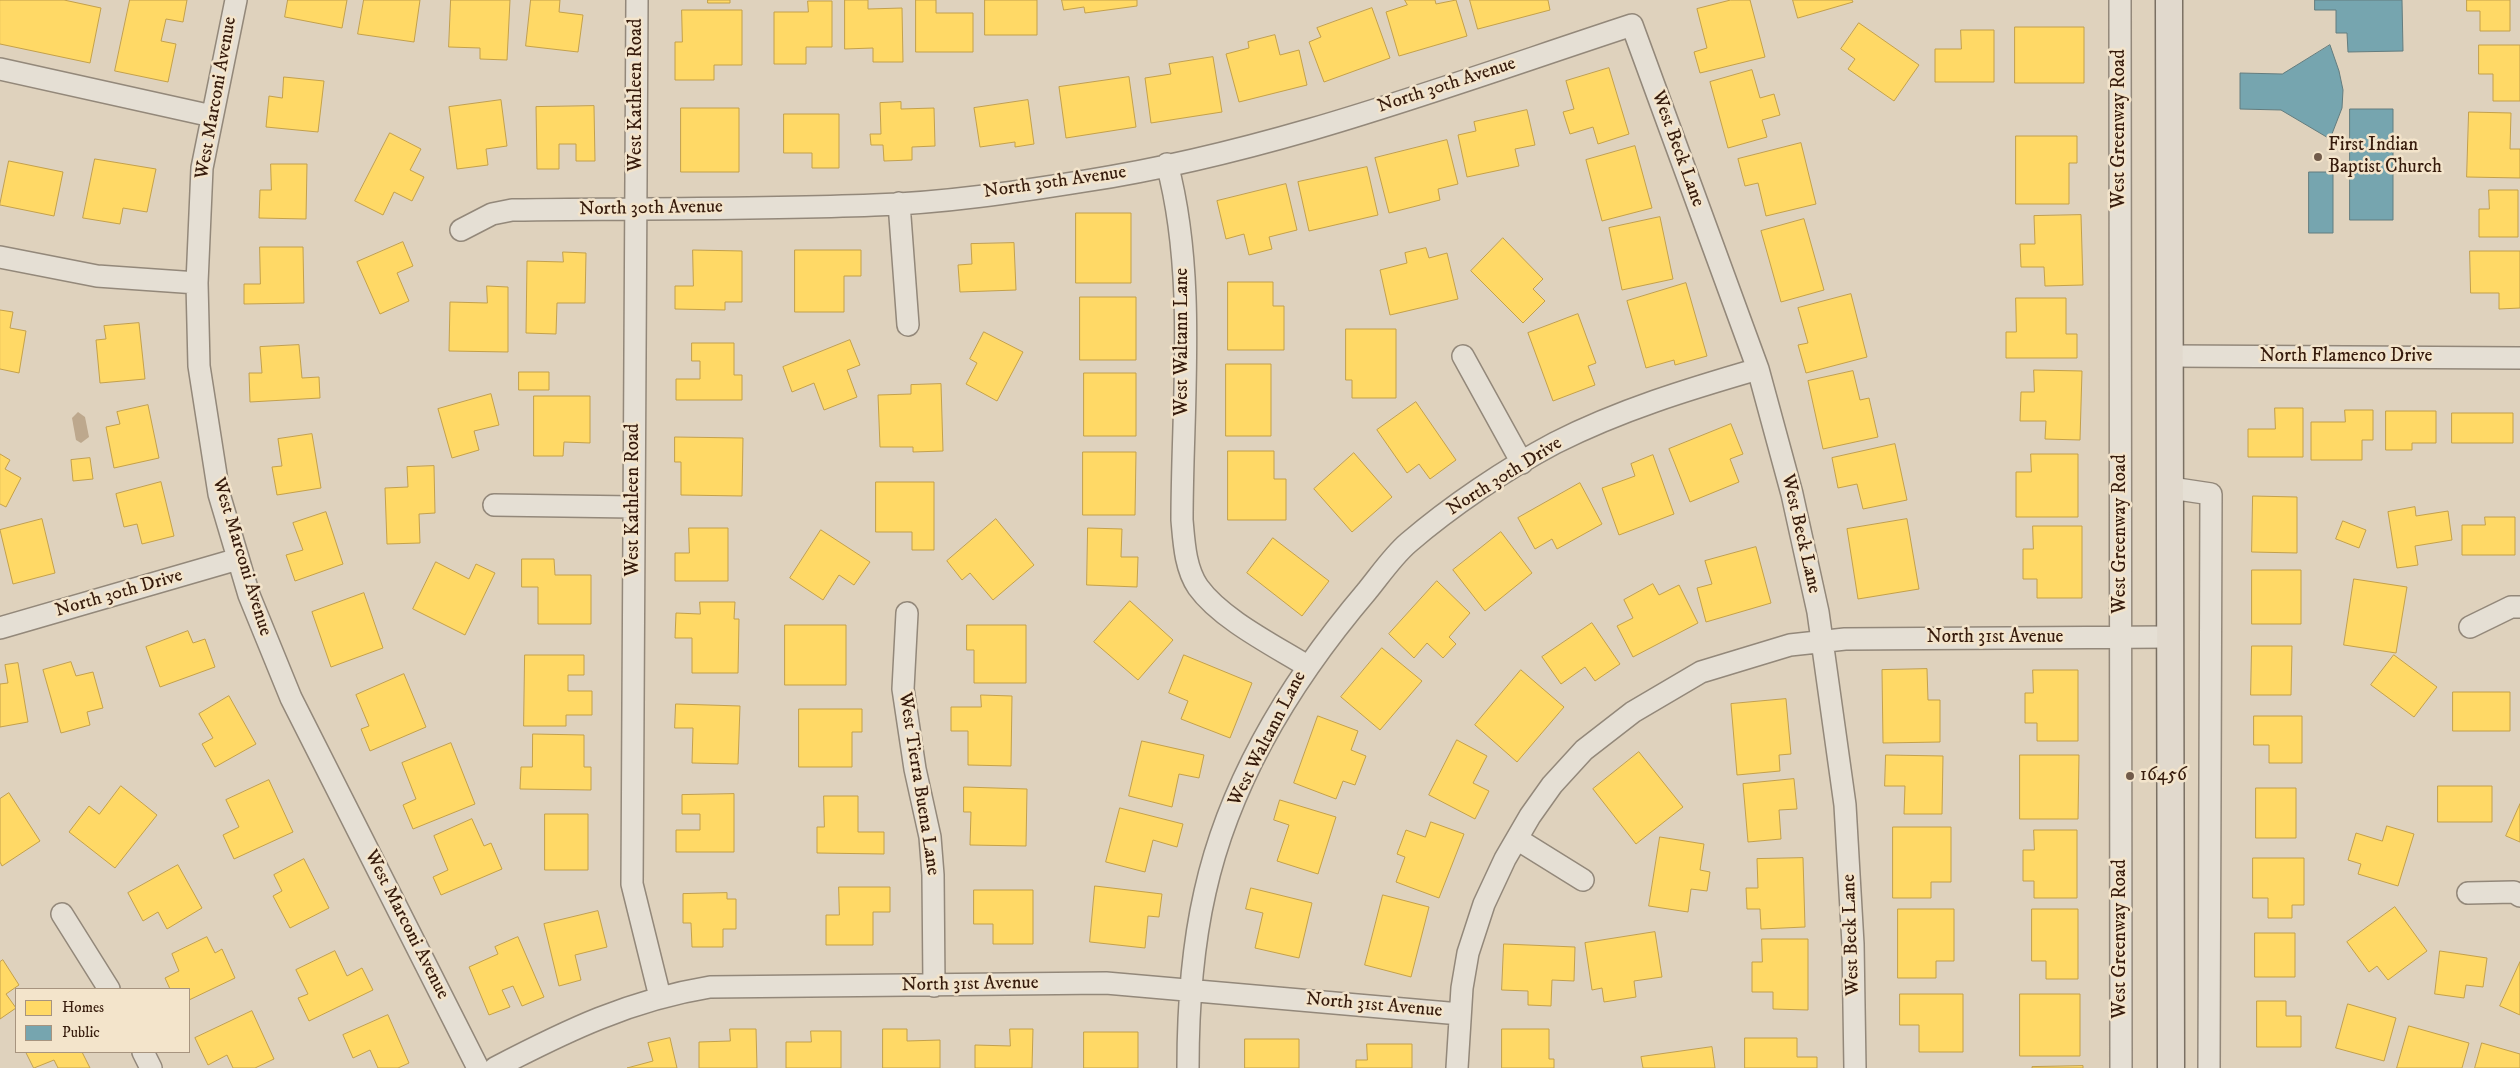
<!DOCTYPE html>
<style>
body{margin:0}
#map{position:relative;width:2520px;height:1068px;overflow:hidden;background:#dfd2bd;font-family:"IM FELL DW Pica",serif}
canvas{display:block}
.legend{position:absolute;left:15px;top:988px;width:175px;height:65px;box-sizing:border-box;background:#f3e4cb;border:1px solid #a7947f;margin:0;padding:6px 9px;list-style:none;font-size:15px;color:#361b0c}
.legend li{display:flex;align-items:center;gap:10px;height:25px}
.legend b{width:25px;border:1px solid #a7947f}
</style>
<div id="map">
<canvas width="2520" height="1068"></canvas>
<ul class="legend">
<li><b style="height:14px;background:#ffd966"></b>Homes</li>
<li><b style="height:14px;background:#76a5af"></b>Public</li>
</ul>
</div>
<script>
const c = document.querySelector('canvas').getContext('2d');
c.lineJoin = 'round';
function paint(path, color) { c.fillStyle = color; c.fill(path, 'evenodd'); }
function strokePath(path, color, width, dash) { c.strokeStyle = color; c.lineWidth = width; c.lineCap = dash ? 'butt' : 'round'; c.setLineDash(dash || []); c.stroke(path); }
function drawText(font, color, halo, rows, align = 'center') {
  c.font = font + ' "IM FELL DW Pica",serif'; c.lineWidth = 5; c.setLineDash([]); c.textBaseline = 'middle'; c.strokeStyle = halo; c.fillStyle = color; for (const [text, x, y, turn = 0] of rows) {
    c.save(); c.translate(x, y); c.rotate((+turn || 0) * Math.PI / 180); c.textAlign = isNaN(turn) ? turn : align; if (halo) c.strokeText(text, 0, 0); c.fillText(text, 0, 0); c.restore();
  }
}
const water = new Path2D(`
 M78,412L85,417L89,437L81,443L76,440L72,418Z`);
const homes = new Path2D(`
 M0,0H64L101,8L90,63L0,44Z
 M130,0H187L183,22L166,19L161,41L176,44L168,82L115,71Z
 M288,0H347L342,28L285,17Z
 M364,0H420L414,42L358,34Z
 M451,0H510L507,60L480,59V48L449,47Z
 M531,0H560L559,12L583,15L578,52L526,46Z
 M708,0H730V3H708Z
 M845,0H868V9L902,8L903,62H873V48L845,49Z
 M916,0H936V13H973V52H916Z
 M985,0H1037V35H985Z
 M1062,0H1137V6L1085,13L1084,7L1064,10Z
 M1405,0H1435L1436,4L1456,0L1467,36L1399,56L1386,12L1407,5Z
 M1470,0H1548L1550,10L1478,29Z
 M1731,0H1750L1765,57L1700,73L1694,52L1707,48L1697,9Z
 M1793,0H1852L1853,2L1798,18Z
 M2467,0H2510V31H2480V11H2467Z
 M808,1H832V47H806V64H774V12H808Z
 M1372,8L1390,58L1324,82L1309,42L1321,37L1317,28Z
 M682,10H742V65H714V80H675V42H682Z
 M1859,23L1919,65L1894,101L1848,69L1855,59L1841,49Z
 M2015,27H2084V83H2015Z
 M1961,30H1994V82H1935V49H1961Z
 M1275,35L1280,55L1299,50L1307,85L1239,102L1226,54L1249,48L1248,42Z
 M2479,45H2520V101H2493V74H2479Z
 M1213,57L1222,112L1151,123L1145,78L1171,74L1169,64Z
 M1609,68L1629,134L1598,144L1593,127L1570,134L1563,112L1574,109L1566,81Z
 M1752,70L1760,98L1774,94L1780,115L1762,120L1767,137L1728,148L1710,82Z
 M284,77L324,81L318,132L266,127L269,96L282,98Z
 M1129,77L1136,127L1066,138L1059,87Z
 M501,100L507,146L486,149L488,165L457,169L449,107Z
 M1028,100L1034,144L1015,147V142L980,147L974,108Z
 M901,102V109L934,108L935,146L912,147V160L884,161L883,145H871L870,134H881L880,103Z
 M594,106L595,161H576V144H559V169H537L536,107Z
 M681,108H739V172H681Z
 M1527,110L1535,145L1515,149L1519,166L1467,177L1458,135L1476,131L1474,122Z
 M2469,112L2511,113L2510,149H2520V178L2467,177Z
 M784,114H839V168H812V153H784Z
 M390,133L421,149L410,170L424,177L412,201L394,192L383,215L355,201Z
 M2016,136H2077V163H2069V204H2016Z
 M1447,140L1458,184L1438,189L1440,200L1389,213L1375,158Z
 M1801,143L1816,204L1766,216L1758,183L1745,186L1738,159Z
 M1635,146L1652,208L1602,221L1586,160Z
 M95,159L156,169L147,212L123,208L120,224L83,218Z
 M9,161L63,172L54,216L0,205Z
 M271,164H307L306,219L259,218L260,190H271Z
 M1367,167L1378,215L1309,231L1298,182Z
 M1286,184L1297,230L1269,237L1272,249L1249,255L1244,234L1226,239L1217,201Z
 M2489,190H2518V237H2479V209H2489Z
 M1076,213H1131V283H1076Z
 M2081,215L2083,285L2045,286L2044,267H2021L2020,244H2035L2034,216Z
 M1660,217L1673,279L1622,290L1609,228Z
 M1804,219L1824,290L1781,302L1761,231Z
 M1503,238L1543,279L1533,289L1545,301L1523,323L1471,271Z
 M403,242L413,266L397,273L409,301L380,314L357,262Z
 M1014,243L1016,290L960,292L958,265L972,264L971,244Z
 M260,247H303L304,303L244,304V284H260Z
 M1426,248L1429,258L1447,253L1458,299L1390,315L1380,270L1407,263L1405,253Z
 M693,250L742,251V302H725V310L675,309V286H693Z
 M795,250H861V276H844V312H795Z
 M2470,251H2520V308L2499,309V293H2471Z
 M563,252L586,253L585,303H557L556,334L526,333L527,261L563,262Z
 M1228,282H1273V306H1284V350H1228Z
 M1686,283L1707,356L1675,365L1674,360L1646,368L1627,301Z
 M487,286L508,287V352L449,351L450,302L487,303Z
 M1851,294L1867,357L1806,373L1798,345L1808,343L1798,308Z
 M1080,297H1136V360H1080Z
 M2016,298H2066V334H2077V358H2006V332H2016Z
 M0,310L13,312L10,328L26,331L19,373L0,369Z
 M1578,314L1596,363L1588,366L1595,385L1553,401L1528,333Z
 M139,323L145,379L100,383L96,340L106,339L104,326Z
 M1346,329H1396V398H1352V380H1346Z
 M984,332L1023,352L997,401L966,384L977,363L970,359Z
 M850,340L860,365L847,370L857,397L824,410L814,383L792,392L783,367Z
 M692,343H734V375H742V400H676V379H700V361H692Z
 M299,345L302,378L319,377L320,398L250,402L249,373H262L260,347Z
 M1226,364H1271V436H1226Z
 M2034,370L2082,371L2080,440L2045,439L2046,421H2020L2021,392H2034Z
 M1853,371L1860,400L1869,398L1878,437L1823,449L1808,381Z
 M519,372H549V390H519Z
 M1084,373H1136V436H1084Z
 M941,384L943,451L913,452V447H880L878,395L911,394V385Z
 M491,394L499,425L474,431L479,450L452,458L438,409Z
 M534,396H590V443L564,442L563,456H534Z
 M1416,402L1456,460L1430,479L1419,464L1407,473L1377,430Z
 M148,405L159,458L114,468L106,427L120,424L117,412Z
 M2275,408H2303V457H2248V429H2275Z
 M2345,410H2373V440H2362V460H2311V422H2345Z
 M2386,411H2436V443H2412V450H2386Z
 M2452,413H2513V443H2452Z
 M1731,424L1743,454L1730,459L1739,482L1690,502L1669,449Z
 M312,434L321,488L277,495L272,467L282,466L278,439Z
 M675,437L743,438L742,496L681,495V462H675Z
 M1895,444L1907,500L1863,509L1857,484L1838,488L1832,458Z
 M1228,451H1274V479H1286V520H1228Z
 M1083,452H1136L1135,515H1083Z
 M1354,453L1392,497L1352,532L1314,489Z
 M0,454L10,460L5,469L21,478L6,507L0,504Z
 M2031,454H2078V517H2016V472H2031Z
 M1653,455L1674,514L1619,535L1602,488L1635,476L1631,464Z
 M90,458L93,479L73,481L71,460Z
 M434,466L435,513L419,514L420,543L387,544L385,488L408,487L407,467Z
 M161,482L174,536L142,544L137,524L124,527L116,494Z
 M876,482H934V550H912V532H876Z
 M1580,483L1602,524L1557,549L1552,539L1535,549L1518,518Z
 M2253,496L2297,497V553L2252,552Z
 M2415,507L2416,516L2448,511L2452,540L2415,546L2418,565L2397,568L2388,512Z
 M326,512L343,564L295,581L286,555L303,550L293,523Z
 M2485,517H2515V555H2462V525H2485Z
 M42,519L55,573L13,584L0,530Z
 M996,519L1034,565L993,600L970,573L962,580L947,561Z
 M1907,519L1919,589L1858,599L1847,529Z
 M2343,521L2366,530L2359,548L2336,539Z
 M2033,526H2082V598H2037V579H2023V549H2033Z
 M689,528H728V581H675V553H689Z
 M1088,528L1122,529L1121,557H1138L1137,587L1087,585Z
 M821,530L870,562L854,585L839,575L823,600L790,578Z
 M1501,532L1532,573L1485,611L1453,570Z
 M1273,538L1329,581L1302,616L1247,573Z
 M1756,547L1771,603L1706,622L1697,588L1712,584L1705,561Z
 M522,559H554L555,575H591V624H538V587H522Z
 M436,562L469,579L476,564L495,573L465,635L413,609Z
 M2252,570H2301V624H2252Z
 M2354,579L2407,587L2396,653L2344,645Z
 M1437,581L1470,613L1449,637L1456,644L1443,658L1427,643L1414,658L1389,634Z
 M1653,584L1659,595L1679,585L1698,623L1633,657L1617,626L1633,618L1624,600Z
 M364,593L383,648L331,667L312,612Z
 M1130,601L1173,640L1138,680L1094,642Z
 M700,602H735L734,619H739L738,673H692V638H675L676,613L700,614Z
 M1592,623L1620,664L1595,681L1585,667L1561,684L1542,657Z
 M785,625H846V685H785Z
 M967,625H1026V683H974V650H967Z
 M188,631L193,643L205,639L215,667L160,687L146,647Z
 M2252,646H2292L2291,695H2251Z
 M1382,648L1422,681L1380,730L1341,697Z
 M525,655H584V675H568V691H592V715H566V726H524Z
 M1184,655L1252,683L1230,738L1181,719L1188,701L1169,693Z
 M2394,655L2437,687L2414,717L2371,685Z
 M71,662L76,676L93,672L103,708L87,712L90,725L61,733L43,670Z
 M18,663L28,722L0,727V684L8,683L5,665Z
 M1927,669L1928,700H1940V742L1883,743L1882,670Z
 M1521,670L1564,707L1517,762L1475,725Z
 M2033,670H2078V741H2037V723H2025V693H2033Z
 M404,674L426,727L370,751L361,729L369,726L356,695Z
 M2453,692H2510V731H2453Z
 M981,695L1012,696L1011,766L968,765V731H951V707H981Z
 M229,696L256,744L215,767L202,744L213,738L199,714Z
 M1786,699L1791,754L1779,755L1780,771L1737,775L1731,704Z
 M676,704L740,706L738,764L692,763L693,728H675Z
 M799,709H862V732H852V767H799Z
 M1318,716L1358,731L1351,750L1366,756L1355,785L1343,781L1336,799L1294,783Z
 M2254,716H2302V763H2269V745H2254Z
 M533,734L584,735V767H591V790L520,789L521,767H532Z
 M1457,740L1487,756L1473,783L1489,791L1475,819L1429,795Z
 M1142,741L1204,755L1199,778L1179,774L1172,807L1129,796Z
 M451,743L475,804L413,829L403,805L416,799L402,763Z
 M1639,752L1683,807L1636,844L1593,789Z
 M1886,755L1943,756L1942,814H1904L1905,786H1885Z
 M2020,755H2079L2078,819H2020Z
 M1794,779L1797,809L1779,810L1781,839L1748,842L1743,784Z
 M269,780L293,832L234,859L223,835L239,827L226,800Z
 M121,786L157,815L115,868L69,832L89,806L99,814Z
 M2438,786H2492V822H2438Z
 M964,787L1027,789L1026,846L970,845L971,812H964Z
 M2256,788H2296V838H2256Z
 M9,793L40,841L2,866L0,862V799Z
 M734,794V852H676V830H700V814H682V795Z
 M824,796H858V832H884V854L817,853V827H824Z
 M1280,800L1336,817L1318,874L1277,861L1289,825L1274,820Z
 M2520,804V842L2506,836Z
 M1120,808L1183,824L1177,847L1153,840L1145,872L1106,862Z
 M545,814H588V870H545Z
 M472,819L484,846L491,843L502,869L441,895L433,877L448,870L434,836Z
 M1431,822L1464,834L1439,898L1396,882L1405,857L1397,854L1406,830L1425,837Z
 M2387,826L2414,834L2398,886L2358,874L2361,864L2348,860L2356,833L2382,841Z
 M1893,827H1951V882H1931V898H1893Z
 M2034,830H2077V898H2034V881H2023V850H2034Z
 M1660,837L1704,844L1700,870L1710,872L1707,891L1691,889L1688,912L1649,906Z
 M1803,858L1805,927L1761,929L1760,909H1747L1746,888H1758L1757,859Z
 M2253,858H2304V905H2292V918H2268V898H2253Z
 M304,859L329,908L290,928L273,896L282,891L274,875Z
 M178,865L202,908L167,929L158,912L143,921L128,893Z
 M1095,886L1162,894L1159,917L1148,916L1145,948L1090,942Z
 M839,887H890V912H873V945H826V915H839Z
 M1251,888L1312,903L1299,958L1255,948L1263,913L1246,909Z
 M974,890H1033V944H993V924H974Z
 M727,893V899H736V929H723V947H692L691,923H683V894Z
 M1383,895L1429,907L1411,977L1365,965Z
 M2395,907L2427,951L2388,980L2377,966L2369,972L2347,942Z
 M1898,909H1954V961H1936V978H1898Z
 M2032,909H2078V979H2046V961H2032Z
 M598,911L607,947L575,955L581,980L559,986L544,924Z
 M1655,932L1662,977L1634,981L1636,997L1604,1002L1602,988L1592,990L1585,943Z
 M2255,933H2295V977H2255Z
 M207,937L215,953L222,949L235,978L189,1000V989H170L165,978L179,971L172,954Z
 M518,937L544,997L522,1006L513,986L502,990L510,1007L489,1015L469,967L498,954L495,947Z
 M1762,939H1808V1010L1773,1009V992H1752V962H1762Z
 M1504,944L1575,947L1574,981L1552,980L1551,1006L1528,1005V991L1502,990Z
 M335,951L347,976L362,968L373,990L309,1021L298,998L308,994L296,970Z
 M2440,951L2487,958L2483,987L2466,985L2464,998L2435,994Z
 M3,960L19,985L6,994L16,1008L0,1019V962Z
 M2520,962V1015L2500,1006Z
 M1900,994H1963V1052H1919V1025H1900Z
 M2020,994H2080V1056H2020Z
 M2257,1001H2286V1016H2301V1047H2257Z
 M2348,1004L2396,1018L2384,1061L2336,1048Z
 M252,1011L274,1059L255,1068H233L227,1055L208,1065L195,1038Z
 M388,1015L409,1063L398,1068H378L370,1050L353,1058L343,1035Z
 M2409,1026L2469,1043L2462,1068H2397Z
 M730,1029H756L757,1068H699V1042L730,1041Z
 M883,1029H907V1041L940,1040V1068H883Z
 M1010,1029H1033L1032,1068H975V1045L1010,1046Z
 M1502,1029H1549V1059H1554V1068H1502Z
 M811,1031H841V1068H786V1042H811Z
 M1084,1032H1138V1068H1084Z
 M670,1038L677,1068H627L653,1061L648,1043Z
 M1745,1038H1797V1057H1817V1068H1745Z
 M1245,1039H1299V1068H1245Z
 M2482,1043L2520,1054V1068H2475Z
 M1367,1044H1412V1068H1356V1060H1367Z
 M1712,1047L1715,1068H1643L1641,1057Z
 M26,1052H82L90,1068H58L54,1060L34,1068Z
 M2083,1066V1068H2032V1067Z`);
const public = new Path2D(`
 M2315,0H2402L2403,51L2348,52L2347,33H2336V10H2315Z
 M2330,45L2339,71L2343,90L2342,108L2330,139L2281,110L2240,109V73L2282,74Z
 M2350,109H2393V220H2350Z
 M2309,172H2333V233H2309Z`);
const minor = new Path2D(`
 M236,0L202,168L197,283L199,366L219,494L249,595L291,698L478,1068
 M637,0L632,884L660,997
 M2120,0L2121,1068
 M0,69L212,116
 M1167,164C1197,276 1182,405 1182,520C1184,542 1185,568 1198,587C1221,619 1273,645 1307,666
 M899,203L908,325
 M461,230L492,214L512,210C633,208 754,210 874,205C944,203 1016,192 1085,181C1273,152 1452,84 1632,25L1758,369L1792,494L1818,612L1845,805L1853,944L1855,1068
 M0,257L97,276L197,283
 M1463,356L1522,463
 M2171,356L2520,358
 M2171,488L2211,494L2209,1068
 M494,505L633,507
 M907,613L903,689L915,769L930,837L933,875L934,986
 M2470,627L2511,607H2520
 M0,628L238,559
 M1517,839L1583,880
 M2468,893L2514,892L2520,896
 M62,914L109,989
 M143,1052L151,1068
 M495,1068C566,1031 630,1000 710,987L1106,983L1460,1014
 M1188,1068C1188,1009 1192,949 1205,892C1230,779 1293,678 1367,591C1380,575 1393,556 1408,543C1451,506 1506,469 1555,443C1620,410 1689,389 1758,369
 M1457,1068L1462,988L1468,953L1484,904L1505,859L1530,816L1552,785L1584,750L1633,712L1701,672L1790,645L1845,639L2169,637`);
const major = new Path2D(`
 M2169,0L2171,1068`);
const markers = [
 [2318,157,5,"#715b4a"],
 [2130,776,5,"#715b4a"]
];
const streetNames = [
 ["North 30th Avenue",1447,86,-18],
 ["West Kathleen Road",637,95,-90],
 ["West Marconi Avenue",217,98,-80],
 ["West Greenway Road",2120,129,-90],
 ["West Beck Lane",1677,149,70],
 ["North 30th Avenue",1055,183,-8],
 ["North 30th Avenue",651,209,-1],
 ["West Waltann Lane",1183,342,-90],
 ["North Flamenco Drive",2346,357],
 ["North 30th Drive",1505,477,-32],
 ["West Kathleen Road",634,500,-90],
 ["West Beck Lane",1800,534,77],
 ["West Greenway Road",2121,534,-90],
 ["West Marconi Avenue",241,557,73],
 ["North 30th Drive",119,594,-16],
 ["North 31st Avenue",1995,638],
 ["West Waltann Lane",1268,739,-63],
 ["West Tierra Buena Lane",918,784,81],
 ["West Marconi Avenue",406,925,63],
 ["West Beck Lane",1852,935,-92],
 ["West Greenway Road",2121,939,-90],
 ["North 31st Avenue",970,985,-1],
 ["North 31st Avenue",1374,1006,5]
];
const poiNames = [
 ["First Indian",2328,146],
 ["Baptist Church",2328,168],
 ["16456",2140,776]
];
paint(water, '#bda88d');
paint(homes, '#ffd966');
strokePath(homes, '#c3a04b', 1);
paint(public, '#76a5af');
strokePath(public, '#637c7e', 1);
strokePath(minor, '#93887a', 24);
strokePath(major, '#7a7063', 29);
strokePath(minor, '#e5dfd4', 21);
strokePath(major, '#e1d9cd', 26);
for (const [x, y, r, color] of markers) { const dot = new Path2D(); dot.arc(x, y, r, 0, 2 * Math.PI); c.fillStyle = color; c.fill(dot); strokePath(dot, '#f3e4cb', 2); }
drawText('19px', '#361b0c', '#f3e4cb', streetNames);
drawText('19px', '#361b0c', '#f3e4cb', poiNames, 'left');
</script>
